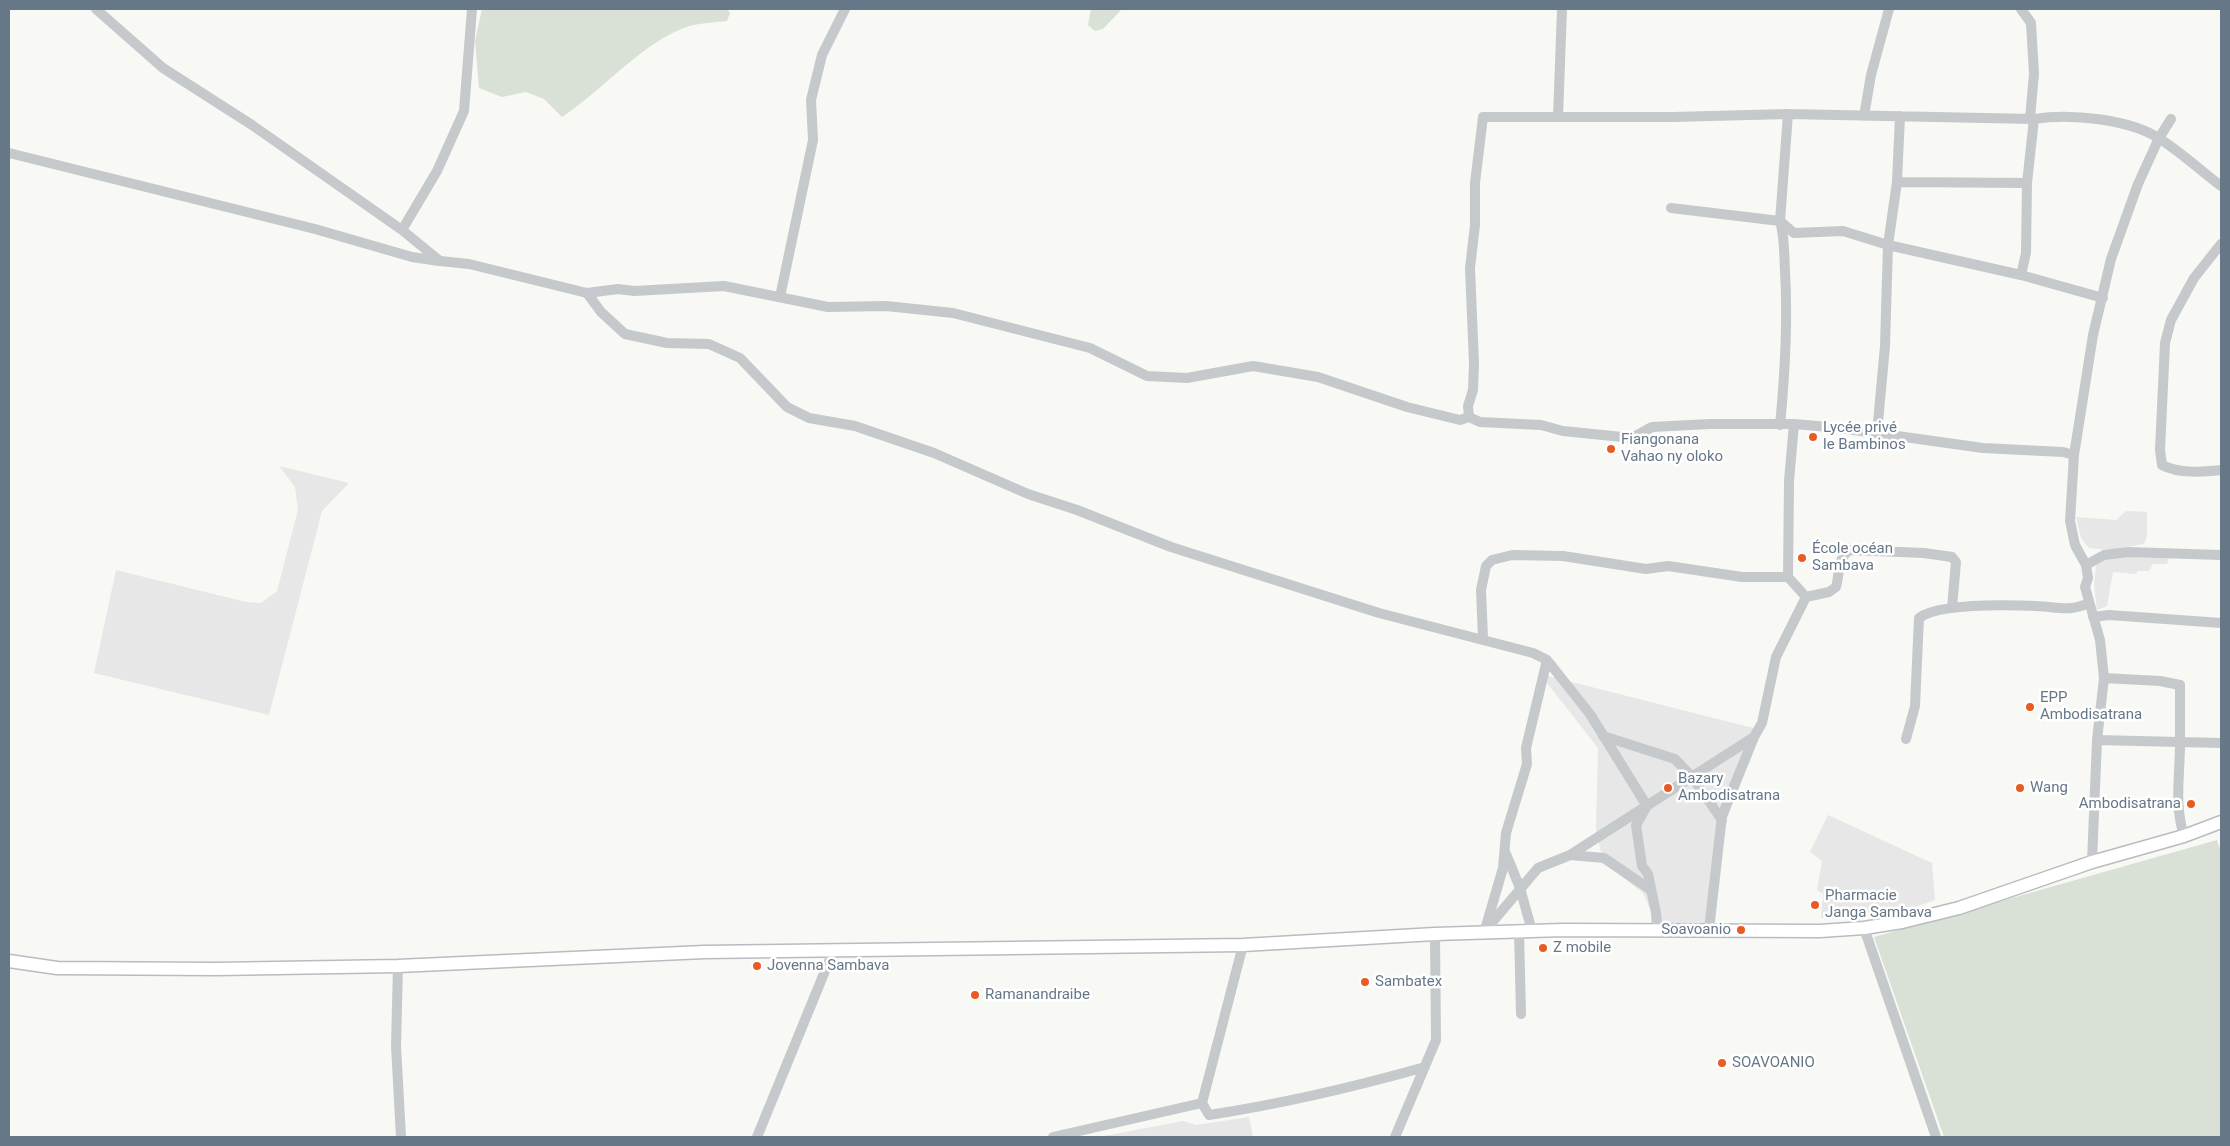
<!DOCTYPE html>
<meta charset="utf-8">
<style>
body{margin:0}
#map{position:relative;width:2230px;height:1146px;overflow:hidden;background:#f8f8f5;font-family:Roboto,sans-serif}
canvas{display:block}
.frame{position:absolute;inset:0;border:10px solid #667787;pointer-events:none}
</style>
<div id="map">
<canvas width="2230" height="1146"></canvas>
<div class="frame"></div>
</div>
<script>
const c = document.querySelector('canvas').getContext('2d');
c.lineJoin = 'round';
function paint(path, color) { c.fillStyle = color; c.fill(path, 'evenodd'); }
function strokePath(path, color, width, dash) { c.strokeStyle = color; c.lineWidth = width; c.lineCap = dash ? 'butt' : 'round'; c.setLineDash(dash || []); c.stroke(path); }
function drawText(font, color, halo, rows, align = 'center') {
  c.font = font + ' Roboto,sans-serif'; c.lineWidth = 5; c.setLineDash([]); c.textBaseline = 'middle'; c.strokeStyle = halo; c.fillStyle = color; for (const [text, x, y, turn = 0] of rows) {
    c.save(); c.translate(x, y); c.rotate((+turn || 0) * Math.PI / 180); c.textAlign = isNaN(turn) ? turn : align; if (halo) c.strokeText(text, 0, 0); c.fillText(text, 0, 0); c.restore();
  }
}
const built = new Path2D(`
 M279,466L349,483L322,511L269,715L94,673L116,570L246,602L261,603L277,591L298,510L295,487Z
 M2126,511L2147,512V536L2144,544L2109,550L2089,548L2081,538L2076,517L2116,520Z
 M2109,556L2169,558L2167,564H2153L2149,571H2138L2136,574L2113,572L2107,606L2097,610L2094,585L2096,565Z
 M1540,674L1761,730L1724,826L1715,925L1651,926V911L1643,893L1603,862L1596,829L1598,748Z
 M1828,815L1932,863L1935,900L1900,912L1821,918L1823,894L1817,890L1822,861L1810,852Z
 M1249,1117L1253,1137H1099L1183,1121L1196,1125Z`);
const green = new Path2D(`
 M482,9H727L730,13L727,21C716,22 704,23 693,25C644,39 605,89 562,117L544,99L526,92L502,97L479,88L475,41Z
 M1091,9H1122L1103,29L1095,31L1088,25Z
 M2217,840L2221,852V1137H1944L1874,937Z`);
const minor = new Path2D(`
 M96,9L163,68L252,125L402,230L440,261L469,264L587,293L618,289L634,291L724,286L828,307L886,306L953,313L1090,348L1147,376L1187,378L1253,366L1318,377L1407,407L1460,420L1469,417L1480,422L1541,425L1563,431L1632,438L1652,427L1710,424H1794L1840,428L1983,448L2063,452L2074,455
 M2021,9L2031,23L2034,74L2030,118
 M1864,116L1871,75L1889,9
 M1558,117L1562,9
 M9,153L315,229L412,257L439,261
 M1897,182L2027,183
 M1671,208L1780,221L1794,233L1843,231L1888,245L2021,275L2026,253L2027,183L2034,119
 M402,230L437,171L464,111L472,9
 M2221,244L2194,278L2171,320L2165,343L2160,450L2162,465C2179,474 2203,472 2221,470
 M2021,275L2103,298
 M587,293L601,312L625,334L667,343L709,344L740,358L787,407L809,418L855,426L934,453L1028,494L1077,510L1171,547L1379,613L1533,653L1547,660L1590,714L1647,806L1636,825L1642,866L1648,874L1656,913L1658,931
 M780,297L813,140L811,100L822,55L845,9
 M1469,417L1468,406L1473,390L1474,363L1470,268L1475,225V183L1483,117H1672L1788,114L2034,119C2070,113 2130,119 2160,139C2182,153 2201,171 2221,186
 M1780,425C1785,374 1788,323 1785,271C1784,253 1785,238 1780,221L1788,114
 M1877,433L1885,346L1888,245L1897,182L1900,116
 M2086,565L2104,555L2128,552L2221,555
 M1806,597L1829,592L1836,587C1840,573 1837,556 1851,550L1924,553L1952,557L1956,562L1952,608
 M2093,617L2109,615L2221,623
 M1483,638L1481,590L1486,566L1492,560L1512,555L1563,556L1646,569L1668,566L1742,577H1788
 M2104,678L2160,681L2180,685C2180,705 2180,724 2180,743C2180,776 2174,804 2184,836
 M1603,736L1675,759L1692,777L1722,820
 M1906,739L1915,706L1919,618C1939,603 2010,605 2036,606C2058,607 2069,612 2089,603
 M2097,740L2221,743
 M1506,854L1520,888L1532,931
 M1570,855L1754,737
 M2092,862L2097,740L2104,678L2100,640L2085,587L2088,578L2086,565L2075,545L2070,521L2074,455L2093,335L2111,259L2138,184L2159,138L2171,119
 M1489,926L1538,868L1570,855L1604,858L1651,890
 M1864,928L1936,1137
 M1709,929L1722,816L1754,737L1762,723L1776,657L1806,597L1788,577L1789,481L1794,424
 M1519,931L1521,1014
 M1484,933L1503,868L1506,833L1527,764L1526,748L1547,660
 M398,966L396,1046L401,1137
 M1202,1103L1209,1115C1281,1104 1354,1087 1425,1067
 M757,1137L834,949
 M1053,1137L1202,1103L1243,945
 M1395,1137L1436,1040L1435,934`);
const major = new Path2D(`
 M9,961L57,968L216,969L398,966L704,952L1243,945L1435,934L1563,930L1820,931L1864,928L1902,922L1959,908L2092,862L2184,836L2221,822`);
const markers = [
 [1813,437,5,"#ea5b23"],
 [1611,449,5,"#ea5b23"],
 [1802,558,5,"#ea5b23"],
 [2030,707,5,"#ea5b23"],
 [1668,788,5,"#ea5b23"],
 [2020,788,5,"#ea5b23"],
 [2191,804,5,"#ea5b23"],
 [1815,905,5,"#ea5b23"],
 [1741,930,5,"#ea5b23"],
 [1543,948,5,"#ea5b23"],
 [757,966,5,"#ea5b23"],
 [1365,982,5,"#ea5b23"],
 [975,995,5,"#ea5b23"],
 [1722,1063,5,"#ea5b23"]
];
const poiNames = [
 ["Lycée privé",1823,428],
 ["le Bambinos",1823,445],
 ["Fiangonana",1621,440],
 ["Vahao ny oloko",1621,457],
 ["École océan",1812,549],
 ["Sambava",1812,566],
 ["EPP",2040,698],
 ["Ambodisatrana",2040,715],
 ["Bazary",1678,779],
 ["Ambodisatrana",1678,796],
 ["Wang",2030,788],
 ["Ambodisatrana",2181,804,"right"],
 ["Pharmacie",1825,896],
 ["Janga Sambava",1825,913],
 ["Soavoanio",1731,930,"right"],
 ["Z mobile",1553,948],
 ["Jovenna Sambava",767,966],
 ["Sambatex",1375,982],
 ["Ramanandraibe",985,995],
 ["SOAVOANIO",1732,1063]
];
paint(built, '#e6e7e6');
paint(green, '#d9e0d6');
strokePath(major, '#b8bcc0', 15);
strokePath(minor, '#c5c9cc', 10);
strokePath(major, '#fff', 12);
for (const [x, y, r, color] of markers) { const dot = new Path2D(); dot.arc(x, y, r, 0, 2 * Math.PI); c.fillStyle = color; c.fill(dot); strokePath(dot, '#fff', 2); }
drawText('15px', '#667787', '#fff', poiNames, 'left');
</script>
